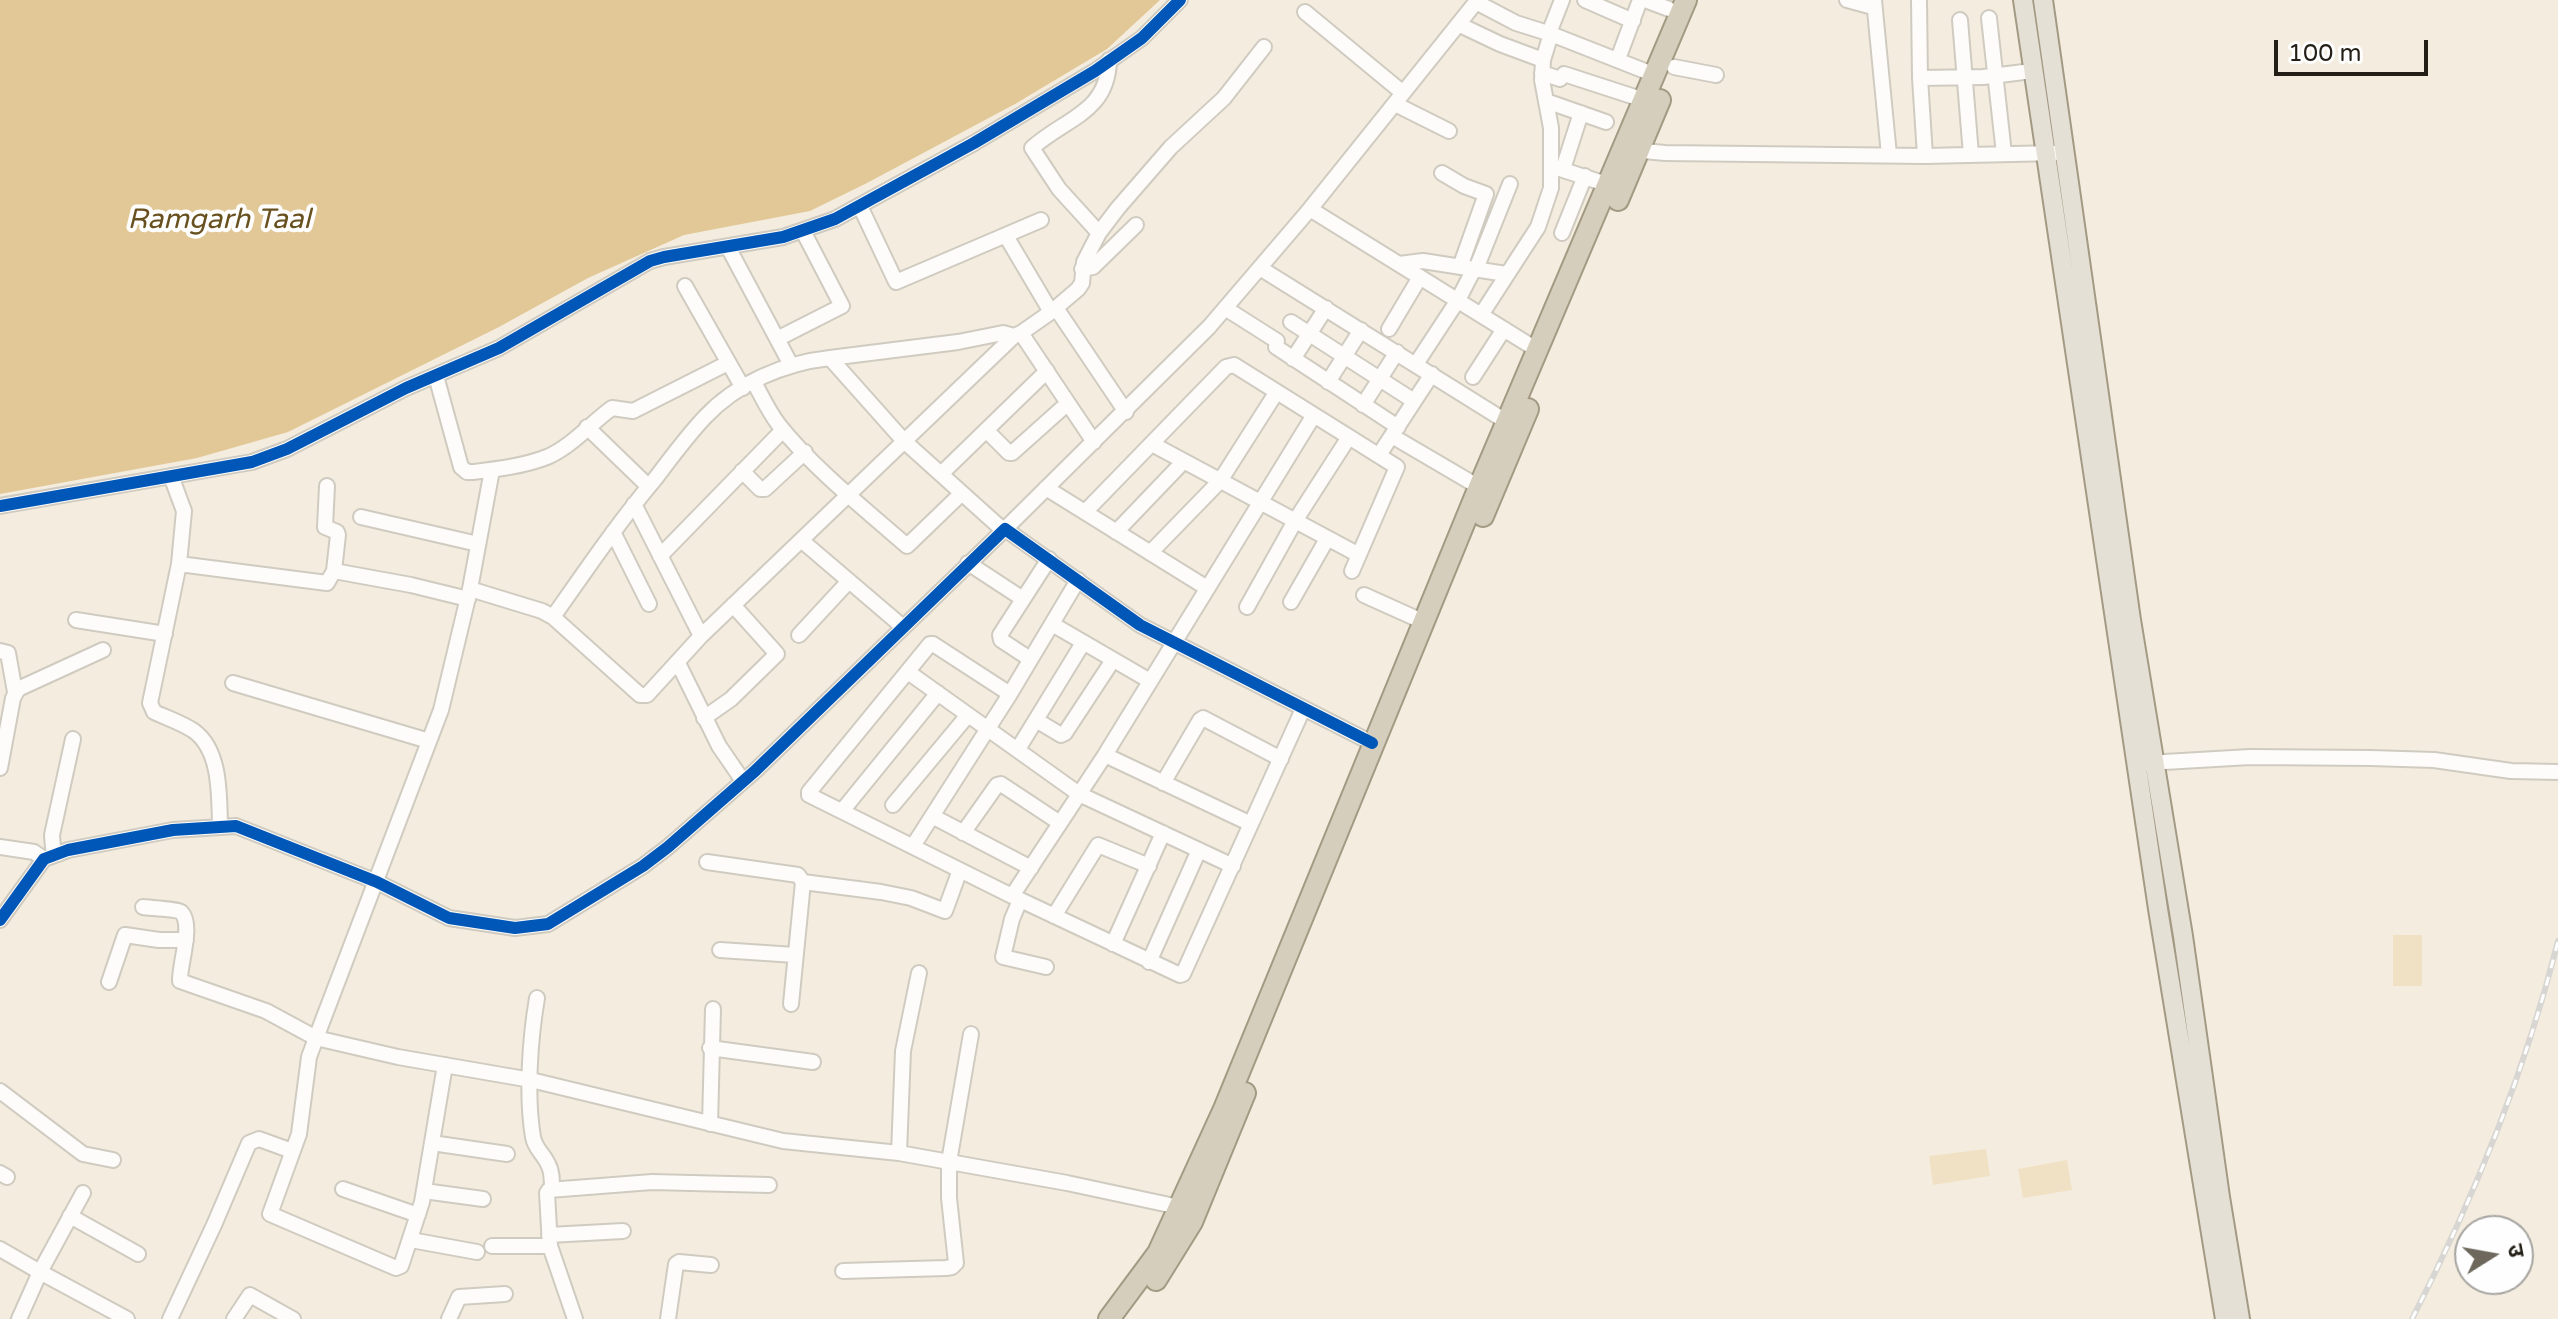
<!DOCTYPE html>
<meta charset="utf-8">
<style>
body{margin:0}
#map{position:relative;width:2558px;height:1319px;overflow:hidden;background:#f4eddf;font-family:"Varela Round","Noto Sans Devanagari",sans-serif}
canvas{display:block}
.north{position:absolute;left:2454px;top:1215px;width:80px;height:80px;box-sizing:border-box;background:#fefefe;border:2px solid #a7a5a1;border-radius:50%;rotate:79deg;font-size:22px;font-weight:700;line-height:32px;text-align:center;color:#241f16}
.north::after{content:'';display:block;margin:auto;width:28px;height:36px;background:#6d675c;clip-path:polygon(50% 0,100% 100%,50% 72%,0 100%)}
.scale{position:absolute;left:2274px;top:40px;width:154px;height:36px;box-sizing:border-box;border:4px solid #241f16;border-top:0;padding-left:10px;font-size:24px;line-height:28px;white-space:nowrap;color:#241f16;-webkit-text-stroke:6px #fefefe;paint-order:stroke}
</style>
<div id="map">
<canvas width="2558" height="1319"></canvas>
<div class="north">उ</div>
<div class="scale">100 m</div>
</div>
<script>
const c = document.querySelector('canvas').getContext('2d');
c.lineJoin = 'round';
function paint(path, color) { c.fillStyle = color; c.fill(path, 'evenodd'); }
function strokePath(path, color, width, dash) { c.strokeStyle = color; c.lineWidth = width; c.lineCap = dash ? 'butt' : 'round'; c.setLineDash(dash || []); c.stroke(path); }
function drawText(font, color, halo, rows, align = 'center') {
  c.font = font + ' "Varela Round",sans-serif'; c.lineWidth = 8; c.setLineDash([]); c.textBaseline = 'middle'; c.strokeStyle = halo; c.fillStyle = color; for (const [text, x, y, turn = 0] of rows) {
    c.save(); c.translate(x, y); c.rotate((+turn || 0) * Math.PI / 180); c.textAlign = isNaN(turn) ? turn : align; if (halo) c.strokeText(text, 0, 0); c.fillText(text, 0, 0); c.restore();
  }
}
const green = new Path2D(`
 M2393,935H2422V986H2393Z
 M1986,1149L1990,1176L1933,1185L1929,1156Z
 M2067,1160L2072,1190L2023,1198L2018,1169Z`);
const water = new Path2D(`
 M0,0H1160L1107,49L1015,104L867,183L810,211L684,235L588,278L499,327L288,432L197,458L0,494Z`);
const minor = new Path2D(`
 M1585,0L1633,21
 M1645,0L1669,9
 M1847,0L1873,7
 M1874,0L1889,155
 M1919,0L1920,78L1925,156
 M1305,12L1403,93
 M1989,18L2004,154
 M1960,20L1971,155
 M1458,24L1500,44L1543,60
 M1549,33L1562,0
 M1618,59L1640,0
 M1674,67L1716,75
 M1542,73L1560,79L1564,74L1644,100
 M1920,78L1983,77L2032,71
 M1546,101L1606,122
 M1395,104L1449,131
 M1633,150L1665,153L1925,156L2056,153
 M1551,166L1609,185
 M1563,169L1581,113
 M1442,173L1464,186L1486,194L1460,267
 M860,206L896,282L1041,220
 M1310,209L1539,351
 M1099,233L1059,189L1032,148C1065,118 1108,113 1109,60
 M1562,233L1585,176
 M1006,236L1051,312
 M728,247L791,365
 M1399,264L1423,261L1506,274
 M1260,268L1507,422
 M1082,269L1093,267L1136,225
 M1476,269L1510,184
 M685,286L743,388
 M1056,308L1126,412
 M1225,308L1277,341
 M1481,315L1538,227L1551,188V128L1542,80L1543,60L1551,34
 M1291,322L1414,401
 M1389,329L1420,277
 M1021,333L1094,442
 M777,339L842,306L803,231
 M1276,347L1398,427
 M830,358L958,342L1003,333L1014,336
 M1293,359L1326,308
 M1416,364L1458,300L1474,269
 M436,376L461,467L467,472H473C498,469 524,466 547,457C571,447 591,423 612,408L633,411L728,363
 M1473,377L1504,329
 M754,382C762,397 769,412 779,425C813,468 866,510 907,546L962,493
 M1328,382L1361,330
 M1363,405L1397,352
 M587,427L648,486
 M986,430L1009,453H1012L1068,403
 M1392,436L1479,487
 M1152,444L1359,555
 M1379,455L1432,374
 M492,470L470,589L441,710L316,1038L398,1057L531,1080L783,1141L899,1153L1067,1183L1179,1207
 M742,471L760,489H765L805,452
 M941,474L1047,371
 M171,476L184,511L179,564L150,703L154,712C167,718 182,723 194,731C221,751 219,795 220,826
 M327,486L325,527L337,532L338,535L334,571
 M1046,488L1207,588
 M634,504L701,636
 M0,506L252,462L287,449L406,388L499,348L650,261L664,257L783,237L835,219L974,143L1095,71L1142,38L1180,0
 M1085,512L1226,367L1234,365L1397,467L1352,571
 M361,517L478,544
 M1005,529L1209,327L1310,209L1476,2L1516,23L1551,34L1655,75
 M613,532L649,604
 M1116,532L1184,461
 M801,540L903,627
 M1150,553L1220,481L1276,393
 M660,556L783,430
 M968,563L1023,599
 M179,564L327,583L334,571L411,585L468,599
 M470,589L542,611L553,617C586,570 618,523 655,479C671,458 687,436 705,417C737,383 784,363 830,358L904,441L1003,530
 M1364,595L1424,622
 M1291,602L1327,539
 M1247,607L1295,521L1349,437
 M553,617L640,695H647L701,636L1014,336L1021,333L1051,312L1078,289L1082,283L1084,262L1099,233L1118,208L1171,147L1224,98L1264,47
 M76,620L165,634
 M1052,624L1150,681
 M799,635L849,581
 M0,651L8,653L15,692
 M1030,659L1001,640L1000,635L1049,559
 M678,663L719,746L743,781
 M908,672L1079,794L1233,866
 M233,683L429,741
 M1010,694L933,644H930L809,792V795L1012,896L1180,975L1183,974L1303,709
 M704,718L731,699L777,654L733,605
 M1036,720L1061,735L1065,733L1113,660
 M1018,749L1083,643
 M1105,755L1251,824
 M2147,763L2250,757L2371,758L2434,760L2511,771L2558,772
 M0,768L13,698L18,689L103,650
 M1163,783L1200,720L1203,718L1281,759
 M893,805L968,715
 M842,811L938,693
 M932,816L1031,868
 M963,833L997,785L1001,784L1060,823
 M913,846L1010,694L1078,580
 M0,847L34,852L44,859
 M58,854L53,848L52,835L73,739
 M707,862L798,875L803,882
 M1012,896L1105,755L1314,415
 M1020,900L1012,919L1003,957L1046,967
 M143,907C150,908 177,909 181,912C194,924 179,966 180,981L266,1011L316,1038L309,1057L299,1134L270,1214L396,1268L401,1266L422,1202L445,1065
 M1054,916L1098,845L1149,866
 M0,920L44,859L68,850L173,830L236,826L377,882L449,918L515,928L548,924L643,866L668,847L755,771L1005,529L1140,625L1372,743
 M1113,944L1163,833
 M720,950L795,955
 M1149,962L1199,850
 M109,982L125,935L159,940H186
 M537,998C530,1039 526,1096 533,1137C535,1149 543,1153 548,1164C552,1171 552,1180 552,1188
 M791,1004L803,882L881,892L911,898L945,911L960,870
 M710,1048L813,1062
 M0,1091L83,1154L113,1160
 M710,1124L713,1009
 M432,1143L507,1154
 M899,1153L903,1051L919,973
 M0,1173L7,1177
 M343,1189L418,1215
 M424,1191L483,1199
 M70,1216L138,1254
 M549,1235L623,1231
 M411,1240L477,1252
 M492,1246H550
 M0,1249L40,1272L83,1193
 M843,1271L946,1268L952,1267L956,1263L949,1198V1162L971,1034
 M19,1319L40,1272L127,1319
 M170,1319L214,1225L249,1143L259,1139L292,1151
 M234,1319L250,1295L293,1319
 M449,1319L459,1297L505,1294
 M575,1319L550,1246L547,1193L549,1190L652,1182L769,1185
 M668,1319L676,1264L679,1262L711,1265`);
const major = new Path2D(`
 M2023,0L2158,909L2225,1319
 M2043,0L2131,620L2183,936L2220,1197L2240,1319`);
const highway = new Path2D(`
 M1618,200L1660,100
 M1483,516L1528,409
 M1156,1280L1192,1222L1245,1093
 M1109,1319L1158,1253L1224,1109L1479,487L1686,0`);
const rail = new Path2D(`
 M2412,1319C2474,1198 2525,1073 2558,941`);
const cycleway = new Path2D(`
 M0,506L252,462L287,449L406,388L499,348L650,261L664,257L783,237L835,219L974,143L1095,71L1142,38L1180,0
 M0,920L44,859L68,850L173,830L236,826L377,882L449,918L515,928L548,924L643,866L668,847L755,771L1005,529L1140,625L1372,743`);
const waterNames = [
 ["Ramgarh Taal",219,221]
];
paint(green, '#f0e1c5');
paint(water, '#e2c896');
strokePath(minor, '#d0cbc0', 18);
strokePath(major, '#a49a84', 22);
strokePath(highway, '#a49a84', 24);
strokePath(minor, '#fdfcfa', 14);
strokePath(major, '#e5e0d6', 18);
strokePath(highway, '#d5cebd', 20);
strokePath(rail, '#d8d6d2', 6);
strokePath(rail, '#fefefe', 3, [9]);
strokePath(cycleway, '#0057b8', 12);
drawText('italic 28px', '#68511f', '#fefefe', waterNames);
</script>
